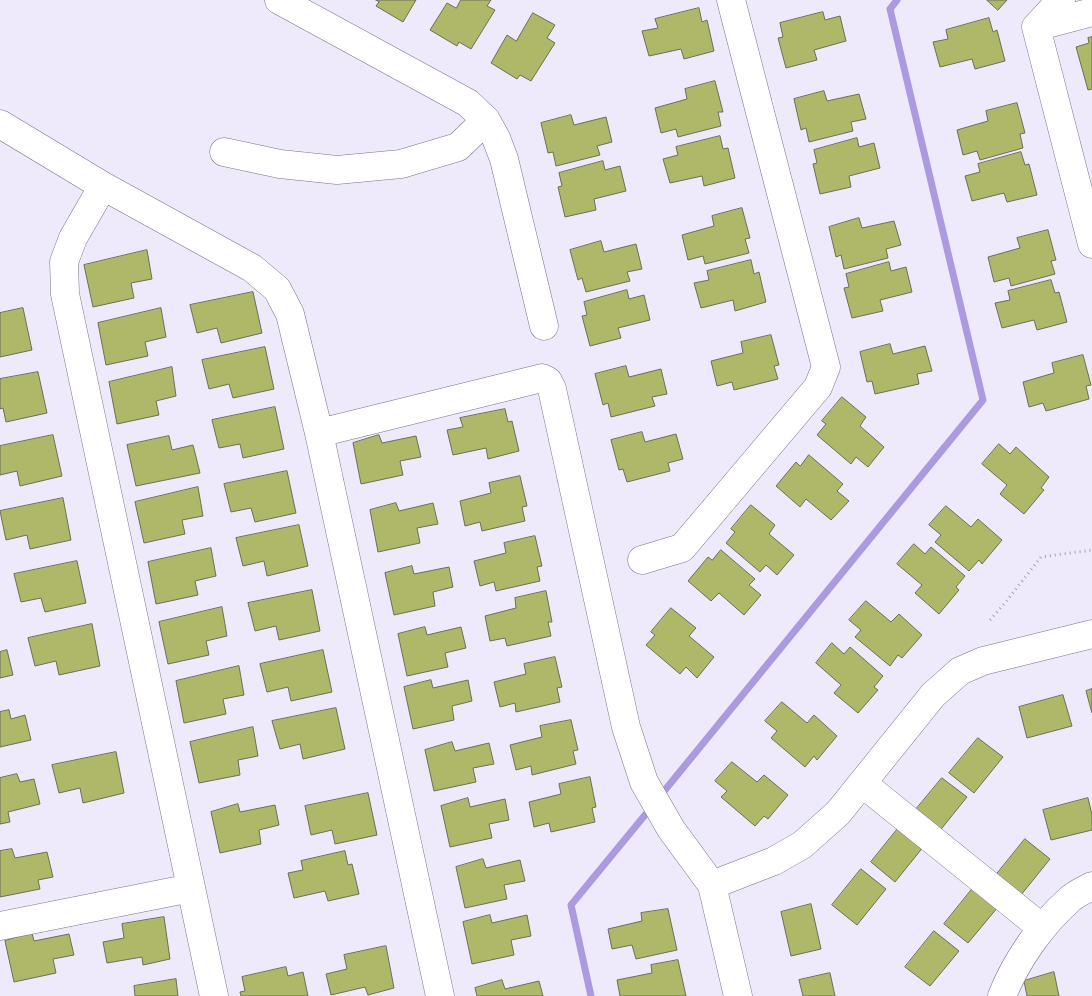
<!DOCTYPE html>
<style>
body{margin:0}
canvas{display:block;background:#eeeafc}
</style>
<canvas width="1092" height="996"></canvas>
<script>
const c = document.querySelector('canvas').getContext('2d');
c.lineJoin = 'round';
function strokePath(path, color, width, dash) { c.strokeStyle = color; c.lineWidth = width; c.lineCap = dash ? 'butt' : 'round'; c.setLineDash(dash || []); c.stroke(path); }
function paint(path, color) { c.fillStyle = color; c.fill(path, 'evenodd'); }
const stream = new Path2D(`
 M665,790L983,400L890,9L897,0
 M591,996L571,905L645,815`);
const building = new Path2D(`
 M376,0H416L403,22L376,6L379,2Z
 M461,0H491L487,6L495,10L471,49L459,42L457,46L430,30L447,3L456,8Z
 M987,0H1007L998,10Z
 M699,8L702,22L707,20L714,51L684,59L681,49L649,56L642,31L658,28L655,19Z
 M823,12L825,20L840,16L846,41L814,50L817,60L786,68L778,38L783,37L780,23Z
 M533,13L555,25L547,38L555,43L531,81L520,75L517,79L491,63L507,35L516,41Z
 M989,18L993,32L997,30L1005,61L975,69L972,59L940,67L933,42L948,39L946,30Z
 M1092,37V89L1088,90L1076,47L1089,43L1088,38Z
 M715,81L723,112H718L721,126L678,137L676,129L661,133L655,108L687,99L685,89Z
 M824,91L827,101L859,94L866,119L851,122L853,131L809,142L806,128L801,130L794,99Z
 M1017,103L1025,133L1020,134L1023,148L980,160L977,151L963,155L957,130L988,121L986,111Z
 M571,115L574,125L606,117L612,142L597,146L600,155L556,166L553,152L548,153L541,123Z
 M720,136L723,149L728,148L735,178L704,186L702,176L670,183L663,159L678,155L676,147Z
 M857,138L859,147L874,143L880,168L849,176L851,187L820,194L813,164L817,163L814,150Z
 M1021,152L1025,165L1029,164L1037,195L1007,202L1004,193L972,201L965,176L980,172L978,164Z
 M603,161L605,170L620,166L626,191L594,199L596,210L565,217L558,187L562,186L559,173Z
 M742,208L750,238L745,239L749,253L705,264L703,256L688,260L682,235L714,226L712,216Z
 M859,218L862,228L894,221L901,245L886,249L888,258L844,269L841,255L836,257L829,227Z
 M1048,230L1056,260L1051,261L1055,274L1011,286L1009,278L994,282L988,257L1020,248L1017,238Z
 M601,241L604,252L636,244L642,269L627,272L630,281L586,292L582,278L578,280L570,250Z
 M147,250L152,279L131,283L134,298L93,307L84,265Z
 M751,260L754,274L759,272L766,302L735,311L733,300L701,308L694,283L709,280L707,271Z
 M889,262L891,271L906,267L912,292L880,300L883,311L852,318L844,288L849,287L846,274Z
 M1051,280L1055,293L1059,292L1067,322L1037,330L1034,320L1002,328L995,303L1010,300L1008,291Z
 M627,290L629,299L644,295L650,320L618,328L621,338L590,346L582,316L587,315L584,302Z
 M253,292L262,333L221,343L217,328L197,333L190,305Z
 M23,308L32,350L0,357V313Z
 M161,308L166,337L145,342L148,356L106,365L98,323Z
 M771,335L779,365L774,366L778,379L734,390L732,382L717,386L711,361L743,353L741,342Z
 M890,344L893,354L925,346L932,371L917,374L919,384L875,394L872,381L867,382L860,352Z
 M265,347L274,389L233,398L229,384L209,389L202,360Z
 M1083,355L1091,385L1086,386L1089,399L1046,411L1043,403L1029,407L1023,382L1054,373L1052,363Z
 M626,366L629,377L661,369L667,394L652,397L655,406L611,417L608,403L603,405L595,374Z
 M172,367L176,396L156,401L159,415L117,424L109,382Z
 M38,372L47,413L6,422L3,408L0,409V379Z
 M842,397L866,417L860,426L884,447L868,467L856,457L851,464L817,435L826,424L822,421Z
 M275,407L284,449L243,458L240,444L219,448L212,420Z
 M505,409L508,422L512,421L519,451L488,459L486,448L453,455L447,430L463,427L460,418Z
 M642,432L645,442L676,434L683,459L668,463L670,471L627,482L623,469L619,470L611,440Z
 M53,435L62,476L20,486L17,471L0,475V446Z
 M379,435L382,443L416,436L421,457L400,461L403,475L361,484L353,443Z
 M169,436L172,450L193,445L200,473L136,486L127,445Z
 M999,444L1010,454L1016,447L1049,477L1041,488L1044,490L1024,514L1000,494L1007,485L982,464Z
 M809,455L843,484L837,491L849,501L831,520L806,499L800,507L776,486L796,462L800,466Z
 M287,471L296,513L255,522L251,508L231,512L224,484Z
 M520,476L527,506L522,507L525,521L482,531L480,522L465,526L460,501L491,493L489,483Z
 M198,487L203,516L182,520L185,534L144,543L135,502Z
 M63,498L71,540L30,549L27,535L6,540L0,511Z
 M396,503L399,511L433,503L438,524L417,528L420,543L378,552L370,510Z
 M751,505L775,525L769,534L794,555L777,575L766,565L760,572L726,543L735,532L731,529Z
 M946,506L971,527L978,519L1002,540L982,564L979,560L969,571L935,542L941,535L929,525Z
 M299,525L308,566L267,576L264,561L243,566L236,538Z
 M535,536L542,566L537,567L540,581L496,591L494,582L480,586L474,561L506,553L504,543Z
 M914,544L925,554L931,547L965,576L956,587L959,590L939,614L915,593L922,585L897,564Z
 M211,548L216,576L195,581L198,595L156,604L148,562Z
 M721,550L755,579L749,585L761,595L744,615L719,593L711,601L688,581L708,557L712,560Z
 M77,561L86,603L45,612L41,598L21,602L14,574Z
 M412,566L414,574L449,567L453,587L433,592L435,606L394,615L385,573Z
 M312,590L320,631L279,640L276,626L255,631L248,603Z
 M546,591L552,622H548L551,636L507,646L505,638L490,641L485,616L516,608L515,598Z
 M866,601L891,622L899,614L922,635L902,658L898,655L890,666L855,637L861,630L849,620Z
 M222,607L227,636L206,641L209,655L168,664L159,622Z
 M671,608L696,628L689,636L714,657L697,678L686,667L680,674L646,645L655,635L651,632Z
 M92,624L100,666L59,675L56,661L35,666L28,638Z
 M425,627L427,635L461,627L466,648L445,653L448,667L407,676L398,634Z
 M832,643L844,654L850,647L883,676L874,687L878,690L858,713L834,693L841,685L816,663Z
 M7,650L13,675L0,678V652Z
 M323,650L332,692L291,701L288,687L267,692L260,664Z
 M555,657L562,687L557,688L560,702L516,712L515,703L500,707L494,682L526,674L524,664Z
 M239,666L244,695L223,699L226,714L184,723L176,681Z
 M431,680L433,688L468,680L472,701L452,706L454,720L413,729L404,687Z
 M1092,689V713L1086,691Z
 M1063,695L1072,726L1027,738L1019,707Z
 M782,702L807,723L814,715L837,736L817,760L814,756L805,767L771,738L777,731L765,721Z
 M336,708L345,749L303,759L300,744L280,749L272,721Z
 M9,710L11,719L25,715L31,740L0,747V712Z
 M571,720L578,750L573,751L576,764L532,775L531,766L516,770L510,745L542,737L540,726Z
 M253,727L258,756L238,760L240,775L199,783L190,742Z
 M978,738L1003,757L974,793L949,773Z
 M452,742L455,751L489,743L494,764L473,768L476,782L434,791L425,750Z
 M116,752L124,793L83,803L80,788L59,793L52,765Z
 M732,762L757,782L764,775L788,795L768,819L764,816L755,826L721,797L727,791L715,781Z
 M17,774L20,782L34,779L40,804L8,812L10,822L0,824V778Z
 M590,777L596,807L592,808L595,822L551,832L549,823L534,827L529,802L561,794L559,784Z
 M942,778L967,797L938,833L913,813Z
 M368,793L377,835L335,844L332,830L311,835L305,806Z
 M468,798L470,807L505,799L509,820L489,824L492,838L450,847L441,806Z
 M1088,798L1092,815V830L1051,840L1043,810Z
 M238,804L240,812L275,805L279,825L259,830L261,844L220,853L211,812Z
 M900,826L924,846L895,882L871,862Z
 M1025,839L1050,859L1021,895L996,875Z
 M12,849L15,858L47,852L53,877L38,880L40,889L0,897V851Z
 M345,851L348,865L352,864L359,894L328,901L325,891L294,898L288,873L303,870L301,861Z
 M483,859L486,868L520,860L525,881L504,885L507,899L465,908L456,867Z
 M861,869L886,889L857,925L832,905Z
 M973,888L998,907L968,943L944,924Z
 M811,904L821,949L791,956L781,912Z
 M668,909L677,950L636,959L632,945L612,949L608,929L642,921L641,913Z
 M490,915L492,923L527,915L531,936L511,940L514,955L472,964L463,922Z
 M164,917L170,959L143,965L142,957L107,963L103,942L124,938L122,924Z
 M934,931L959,951L930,986L905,967Z
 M32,933L34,941L69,934L74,955L53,959L56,973L14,982L5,941Z
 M386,946L394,988L368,995L365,987L331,995L326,974L347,969L344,955Z
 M678,960L686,996H620L617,980L652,973L651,965Z
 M286,967L288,976L303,972L308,996H241L240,992L245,991L242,977Z
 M1054,972L1059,996H1027L1024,981Z
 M830,973L835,996H803L799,980Z
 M176,979L178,996H135L134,986Z
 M502,980L505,989L539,981L543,996H477L475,988Z`);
const path = new Path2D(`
 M990,620L1005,603L1041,557L1092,550`);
const minor = new Path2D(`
 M279,0L468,103L486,120L496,138L504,159L544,326
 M1061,0L1036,27L1092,244
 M1036,27L1092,12
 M0,124L103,186L252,268L277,289L290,314L319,433L440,996
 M224,152L280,164L337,170L401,164L458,147L486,120
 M103,186L73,238L64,262L65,294L214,996
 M319,433L542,378L548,381L552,389L626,727L644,782L671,829L712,885L738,996
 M642,560L682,548L818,387L826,367L731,0
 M862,783L1042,928
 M712,885L774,861L802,845L838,813L933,695L960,671L983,661L1092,634
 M0,926L191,888
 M1002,996C1016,961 1040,926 1069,900C1075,894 1084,890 1092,886`);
strokePath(stream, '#ac9ae0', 7);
paint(building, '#afb769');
strokePath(building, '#6b6e5a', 1);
strokePath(minor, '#797488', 29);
strokePath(path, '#a6a2b1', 3, [1, 4]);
strokePath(minor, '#fff', 28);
</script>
